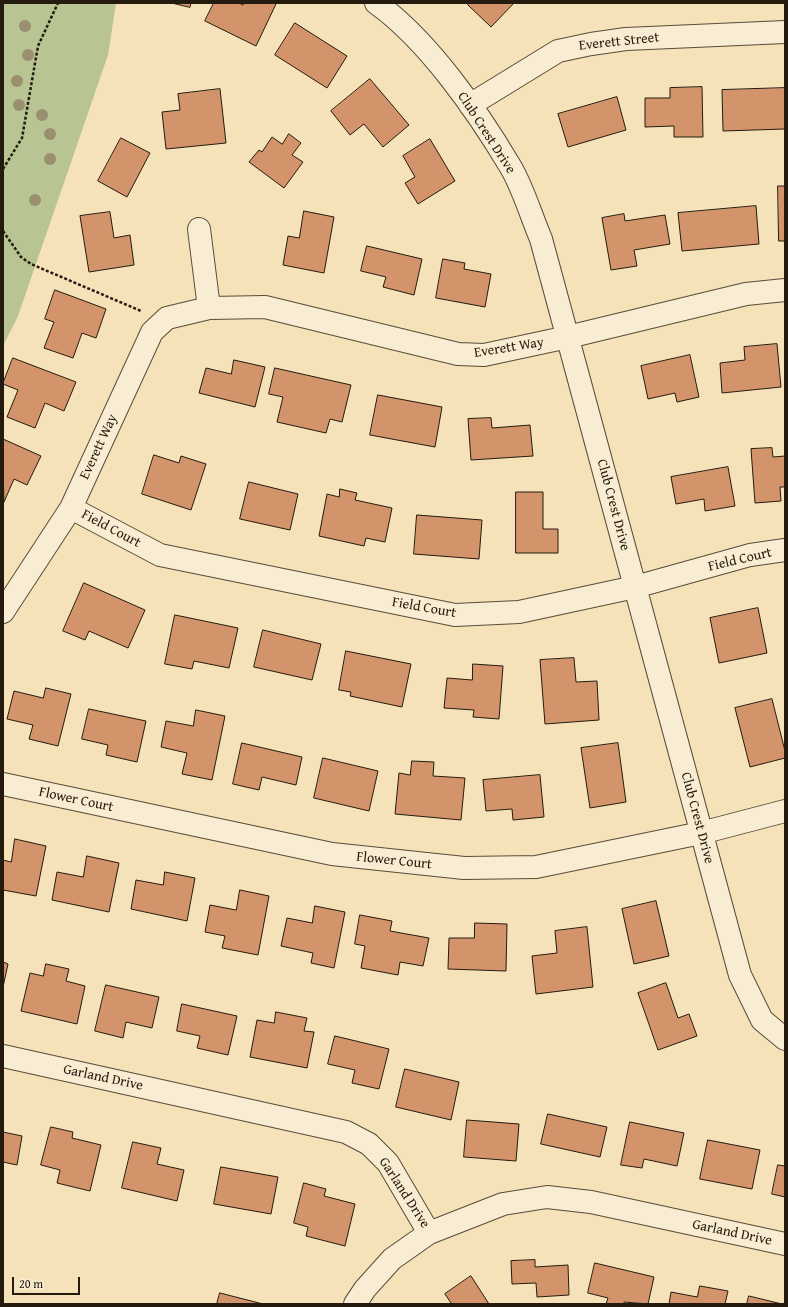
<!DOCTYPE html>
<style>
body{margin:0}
#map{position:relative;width:788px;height:1307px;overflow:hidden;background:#f5e2b9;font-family:"Gentium Book Plus",serif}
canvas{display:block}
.frame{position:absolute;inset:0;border:4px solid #241a0e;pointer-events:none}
.scale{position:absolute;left:12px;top:1277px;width:68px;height:18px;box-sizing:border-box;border:2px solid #241a0e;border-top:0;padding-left:5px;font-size:12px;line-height:14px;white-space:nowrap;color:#241a0e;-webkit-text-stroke:3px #f8ecd2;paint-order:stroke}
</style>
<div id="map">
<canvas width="788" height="1307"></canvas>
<div class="frame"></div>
<div class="scale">20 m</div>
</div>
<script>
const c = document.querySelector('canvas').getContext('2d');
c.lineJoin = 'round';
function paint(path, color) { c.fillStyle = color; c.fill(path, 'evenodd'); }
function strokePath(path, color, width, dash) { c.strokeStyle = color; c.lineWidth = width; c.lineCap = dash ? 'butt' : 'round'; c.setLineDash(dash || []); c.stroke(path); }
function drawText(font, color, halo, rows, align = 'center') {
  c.font = font + ' "Gentium Book Plus",serif'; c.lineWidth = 4; c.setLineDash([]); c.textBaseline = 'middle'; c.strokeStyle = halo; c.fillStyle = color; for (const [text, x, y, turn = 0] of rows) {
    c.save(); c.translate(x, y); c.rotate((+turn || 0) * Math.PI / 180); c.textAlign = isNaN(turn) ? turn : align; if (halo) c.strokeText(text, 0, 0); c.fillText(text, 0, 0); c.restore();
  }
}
const green = new Path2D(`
 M3,3H116L108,55L18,316L3,346Z`);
const building = new Path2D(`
 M172,3H191L190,7Z
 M214,3H239L243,5L244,3H274L276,4L256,46L205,21Z
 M469,3H514L491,27L468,5Z
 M295,23L347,56L327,88L275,55Z
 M370,79L409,125L383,147L364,124L350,135L331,111Z
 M702,87L703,137H674V126L645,127V98H670V88Z
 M785,88V129L723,131L722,90Z
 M220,89L226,143L166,149L162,112L180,110L178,94Z
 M617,97L626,130L568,147L558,114Z
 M289,134L301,143L292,155L303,162L284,188L249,162L259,150L262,152L272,137L282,144Z
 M121,138L150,153L127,197L98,181Z
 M430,139L455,181L418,204L405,183L415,177L403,156Z
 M778,186H785V241H779Z
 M756,206L759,244L682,251L678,213Z
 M304,211L334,217L324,273L283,265L288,236L299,238Z
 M110,212L114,238L130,235L134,265L89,272L80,216Z
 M624,214L625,221L665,215L670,244L634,250L637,266L611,270L602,218Z
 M367,246L422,259L414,295L383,287L386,277L361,271Z
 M443,259L465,263L464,269L491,274L485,307L436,298Z
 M55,290L106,309L96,338L82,333L73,358L44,348L54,322L45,319Z
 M777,344L781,387L722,393L720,363L745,360L744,347Z
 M690,355L699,397L677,402L675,393L648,399L641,366Z
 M13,358L76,382L64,411L45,403L35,428L7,417L18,390L3,384Z
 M234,360L265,367L255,407L199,393L206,368L231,374Z
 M275,368L351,385L342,422L330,419L326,433L277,422L283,397L269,394Z
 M378,395L442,407L435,447L370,435Z
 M491,418L492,428L530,425L533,456L471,460L468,419Z
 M3,439L41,456L27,485L14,479L4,502Z
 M772,448L773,457L785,456V487H780L781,501L755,503L751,449Z
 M154,455L179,463L181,456L206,464L191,510L142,494Z
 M728,467L735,506L705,511L704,499L676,504L671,477Z
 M249,482L298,494L290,530L240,519Z
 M340,489L357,493L355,500L392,508L385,542L366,538L364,546L319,536L327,494L339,497Z
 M516,492H543V529H558V553H516Z
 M417,515L482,520L479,559L414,554Z
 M84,583L145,610L128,648L89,631L85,640L63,631Z
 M758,608L767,653L719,663L710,618Z
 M175,615L238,628L229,668L194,661L192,669L165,664Z
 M263,630L321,644L312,680L254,667Z
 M346,651L411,664L402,707L350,696L351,692L339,690Z
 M574,658L576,682L597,681L599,720L545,724L540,660Z
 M473,664L503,666L499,719L473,717L474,710L444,708L447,678L472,680Z
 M46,688L71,694L58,746L29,739L33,725L7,719L14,691L43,698Z
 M772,699L785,751V758L750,767L735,708Z
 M89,709L146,721L137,762L106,755L108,745L82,739Z
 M196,710L225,716L212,780L182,774L187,753L161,747L166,721L193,726Z
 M242,743L302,757L296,785L262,777L259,790L233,784Z
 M618,743L626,802L590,808L581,748Z
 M323,758L378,771L369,811L314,798Z
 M412,761L434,762L433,776L465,778L461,820L395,814L399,773L410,775Z
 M540,775L544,817L513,820L512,809L486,811L483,780Z
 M15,839L46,846L36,896L3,890V860L11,862Z
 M87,856L119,863L109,912L52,900L57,872L83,877Z
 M165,872L195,878L187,921L131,909L136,880L163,885Z
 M240,890L269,896L258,955L222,948L225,936L205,932L210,905L236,910Z
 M656,901L669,956L634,964L622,909Z
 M315,906L345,912L334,968L311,963L313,953L281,946L287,918L312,923Z
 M360,915L392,921L390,931L429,938L423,966L400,962L398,975L361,968L365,946L355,944Z
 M475,923L507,924L506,971L448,969L449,938H474Z
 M587,927L593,987L536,994L532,956L557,953L555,931Z
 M3,962L8,964L3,987Z
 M46,964L69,969L66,981L85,986L77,1024L21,1011L30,973L43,976Z
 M666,983L678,1018L689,1014L697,1036L658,1050L638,993Z
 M106,985L159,997L152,1028L126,1022L123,1038L95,1031Z
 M182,1004L237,1016L228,1055L197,1048L200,1036L177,1031Z
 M276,1012L307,1018L304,1031L314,1032L307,1068L250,1057L257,1020L274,1023Z
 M335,1036L389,1049L379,1089L352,1083L355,1070L328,1064Z
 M405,1069L459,1082L451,1120L396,1107Z
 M548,1114L607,1127L600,1157L541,1144Z
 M467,1120L519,1124L516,1161L464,1157Z
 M630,1122L684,1133L677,1166L644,1159L642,1168L621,1165Z
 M51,1127L73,1132L72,1138L101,1145L90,1191L57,1183L60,1170L41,1165Z
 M3,1132L22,1136L17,1165L3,1162Z
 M708,1140L760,1150L752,1189L700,1179Z
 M133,1142L161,1148L157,1164L184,1170L177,1201L122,1188Z
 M778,1165L785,1166V1197L772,1194Z
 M221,1167L278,1177L271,1214L214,1204Z
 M304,1183L326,1189L324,1196L355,1204L345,1246L306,1236L308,1227L294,1223Z
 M535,1260V1267L568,1265L569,1295L537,1297L536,1283L512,1284L511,1261Z
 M595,1263L654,1277L648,1304L624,1302V1304H606L608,1298L588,1293Z
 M471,1276L489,1304H450L451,1303L445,1294Z
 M700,1286L728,1291L725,1304H669L671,1292L697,1297Z
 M220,1293L263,1304H217Z
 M749,1296L782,1304H747Z`);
const path = new Path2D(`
 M3,169L22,138L38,46L58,3
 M3,231L21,257L31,264L141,311`);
const minor = new Path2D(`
 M376,3C427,39 478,112 510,166C523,187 531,216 541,239L740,975L762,1020L785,1039
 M470,105L558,51L591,44L626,39L785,32
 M199,229L209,308
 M71,508L160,555L455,615L519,612L635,587L750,555L785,550
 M3,612L71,508L152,332L167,318L209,308L265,307L458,354L484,355L568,337L746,294L785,290
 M3,784L332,854L464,868L536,867L701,833L785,811
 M3,1056L346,1132L369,1144L388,1163L429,1233
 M355,1304L365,1289L392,1259L429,1233L503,1204L547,1197L591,1202L785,1244`);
const trees = [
 [25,26],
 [28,55],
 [17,81],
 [19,105],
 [42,115],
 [50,134],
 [50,159],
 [35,200]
];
const streetNames = [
 ["Everett Street",619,42,-6],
 ["Club Crest Drive",486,133,57],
 ["Everett Way",509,348,-9],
 ["Everett Way",99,447,-65],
 ["Club Crest Drive",613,505,75],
 ["Field Court",111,529,28],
 ["Field Court",740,560,-13],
 ["Field Court",424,608,10],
 ["Flower Court",76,800,12],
 ["Club Crest Drive",697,818,75],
 ["Flower Court",394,861,6],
 ["Garland Drive",103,1078,12],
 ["Garland Drive",404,1193,57],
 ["Garland Drive",732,1233,12]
];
paint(green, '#b8c491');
paint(building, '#d3946b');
strokePath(building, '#241a0e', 1);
strokePath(minor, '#584c39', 24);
strokePath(path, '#241a0e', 2.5, [3, 2]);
strokePath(minor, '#f8ecd2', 22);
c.fillStyle = '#9a9070';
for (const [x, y] of trees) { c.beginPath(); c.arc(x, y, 6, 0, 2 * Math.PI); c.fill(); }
drawText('14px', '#241a0e', '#f8ecd2', streetNames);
</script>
